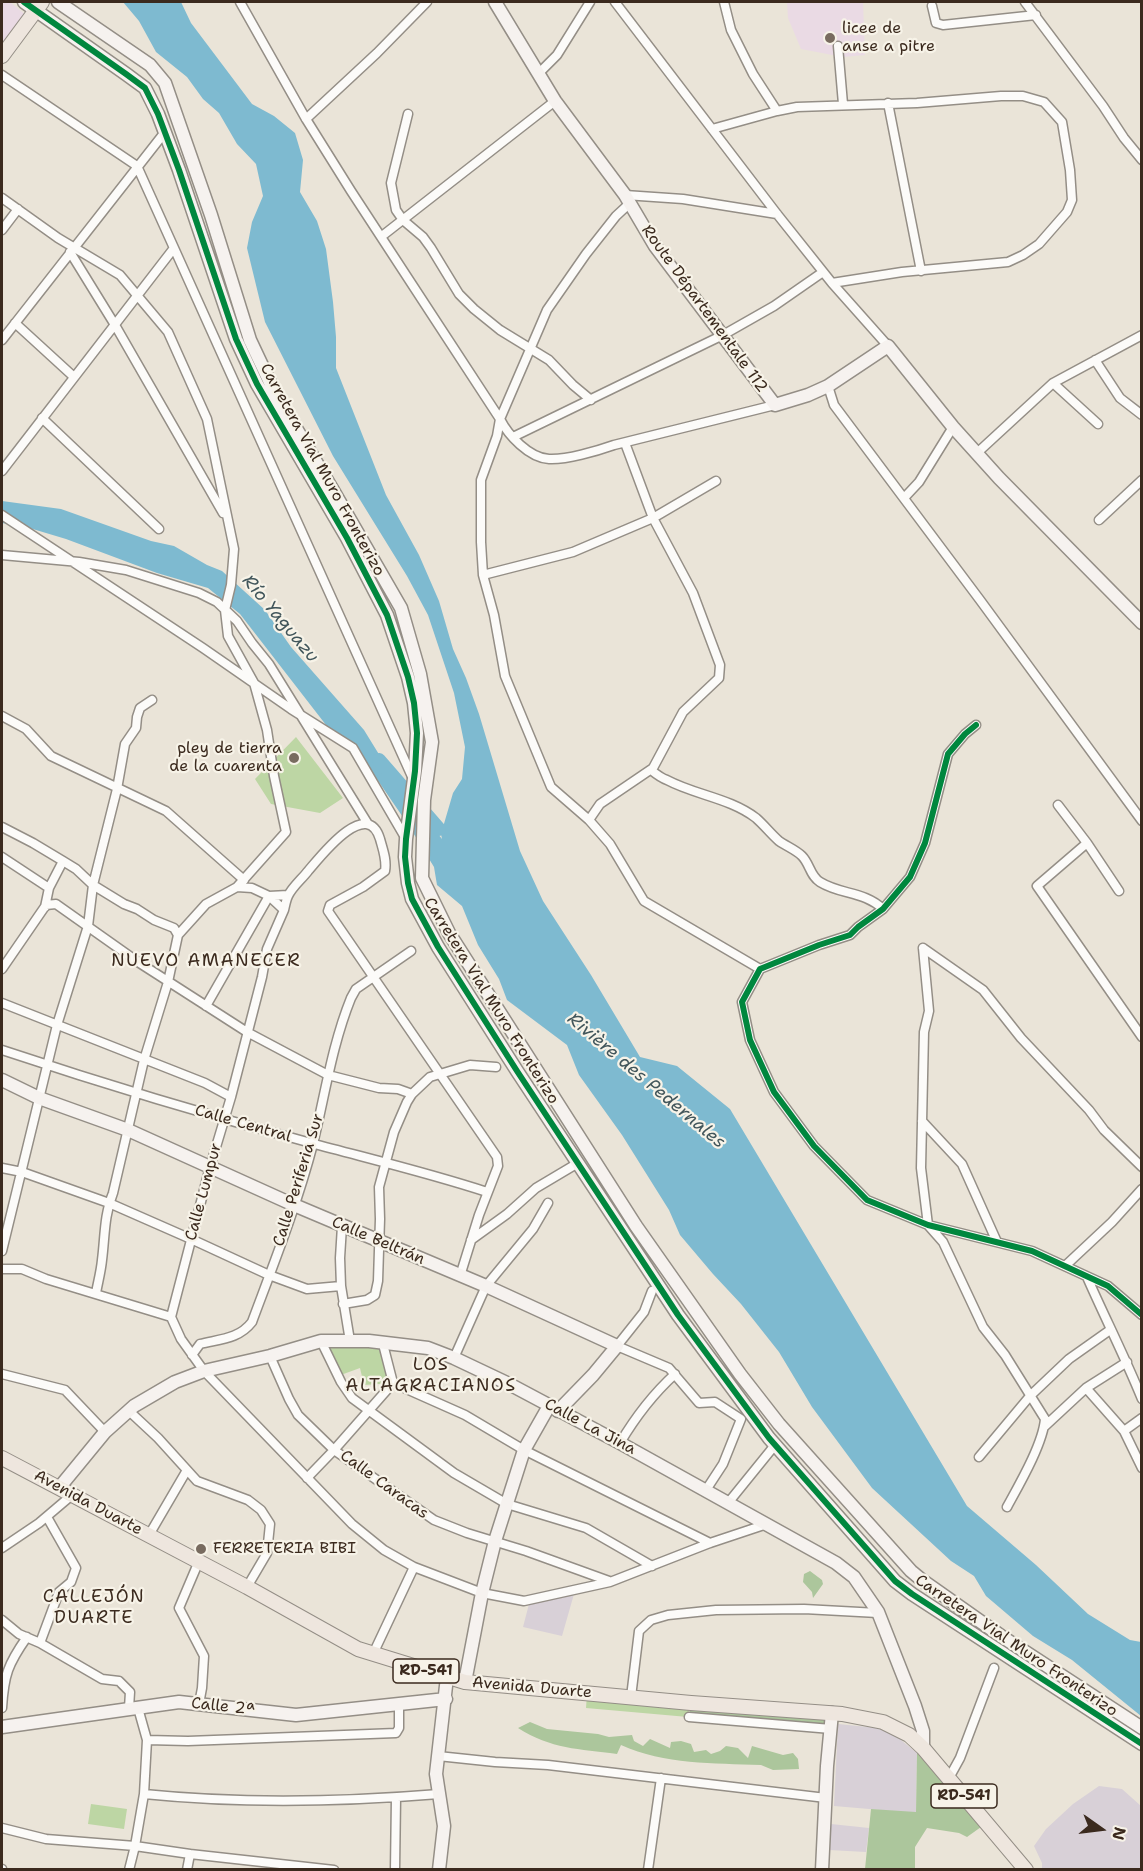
<!DOCTYPE html>
<meta charset="utf-8">
<style>
body{margin:0}
#map{position:relative;width:1143px;height:1871px;overflow:hidden;background:#eae4d8;font-family:"Shantell Sans",sans-serif}
canvas{display:block}
.frame{position:absolute;inset:0;border:3px solid #3b2a1e;pointer-events:none}
.north{position:absolute;left:1071px;top:1799px;width:60px;height:60px;-webkit-text-stroke:4px #f7f3e8;paint-order:stroke;rotate:104deg;font-size:16px;font-weight:700;line-height:24px;text-align:center;color:#3b2a1e}
.north::after{content:'';display:block;margin:auto;width:21px;height:27px;background:#3b2a1e;clip-path:polygon(50% 0,100% 100%,50% 72%,0 100%)}
</style>
<div id="map">
<canvas width="1143" height="1871"></canvas>
<div class="frame"></div>
<div class="north">N</div>
</div>
<script>
const c = document.querySelector('canvas').getContext('2d');
c.lineJoin = 'round';
function paint(path, color) { c.fillStyle = color; c.fill(path, 'evenodd'); }
function strokePath(path, color, width, dash) { c.strokeStyle = color; c.lineWidth = width; c.lineCap = dash ? 'butt' : 'round'; c.setLineDash(dash || []); c.stroke(path); }
function drawText(font, color, halo, rows, align = 'center') {
  c.font = font + ' "Shantell Sans",sans-serif'; c.lineWidth = 4.5; c.setLineDash([]); c.textBaseline = 'middle'; c.strokeStyle = halo; c.fillStyle = color; for (const [text, x, y, turn = 0] of rows) {
    c.save(); c.translate(x, y); c.rotate((+turn || 0) * Math.PI / 180); c.textAlign = isNaN(turn) ? turn : align; if (halo) c.strokeText(text, 0, 0); c.fillText(text, 0, 0); c.restore();
  }
}
const built = new Path2D(`
 M2,2H10L27,16L2,48Z
 M787,2H863L865,55L843,57L801,49L788,18Z`);
const industrial = new Path2D(`
 M574,1594L562,1636L523,1627L529,1604Z
 M838,1724L878,1728L896,1736L917,1753L916,1813L834,1806Z
 M1099,1786L1122,1789L1141,1806V1869H1042V1863L1034,1846L1046,1829L1073,1804Z
 M831,1824L869,1828L866,1852L829,1850Z`);
const green = new Path2D(`
 M296,737L343,798L320,813L271,804L255,779Z
 M322,1344H383L393,1383L364,1385L360,1368L338,1376Z
 M587,1694L690,1703L688,1717L586,1708Z
 M91,1804L127,1809L124,1829L88,1824Z`);
const forest = new Path2D(`
 M810,1571L822,1580L823,1584L813,1598L812,1592L803,1582L804,1574Z
 M691,1703L832,1713L831,1729L689,1717Z
 M530,1722L547,1729L598,1734L609,1737L632,1735L634,1741L643,1746L650,1739L670,1748L671,1742L681,1741L691,1744L694,1752L706,1750L711,1754L720,1751L726,1746L738,1748L748,1758L752,1746L783,1755L793,1753L798,1759L799,1769L773,1770L761,1765C713,1763 665,1765 621,1745L617,1754C579,1749 551,1749 518,1728Z
 M917,1753L981,1827L967,1837L959,1833L927,1828L915,1847V1869H865L871,1809L916,1812Z`);
const water = new Path2D(`
 M123,2H181L191,23L252,104L274,116L295,133L303,160L300,192L317,221L326,249L333,302L336,337V368L386,495L419,555L439,601L453,649L466,678L479,714L520,851L543,901L591,975L640,1057L677,1066L730,1109L967,1506L1036,1565L1088,1614L1130,1640L1141,1642V1716L1072,1660L1033,1636L986,1596L974,1576L951,1561L872,1488L812,1407L779,1352L741,1304L713,1274L680,1235L669,1210L622,1135L579,1075L567,1045L507,1000L499,979L478,945L462,906L437,885L434,867L409,826L359,753L333,734L240,614L208,588L157,573L66,539L26,527L2,523V501L61,509L151,541L174,546L207,565L222,571L265,610L291,647L364,730L396,782L442,839L441,834L453,793L462,779L465,747L454,693L428,615L407,576L333,456L265,322L247,248L252,222L263,196L256,164L237,144L219,113L203,99L187,77L156,52L139,21Z`);
const river = new Path2D(`
 M379,760L439,829`);
const street = new Path2D(`
 M240,2L306,119L351,191L500,419C508,435 529,458 549,459C566,460 597,451 614,445L775,405
 M615,2L777,214L832,283L888,346
 M724,2L731,30L753,74L777,111L797,107L917,103L1001,96H1023L1044,102L1062,122L1070,170L1072,200L1067,212L1039,244L1023,255L1008,262L902,272L832,283
 M1025,2L1103,106L1124,138L1142,160
 M932,6L936,23L943,25L1036,15
 M838,46L843,104
 M539,73L557,55L590,2
 M2,75L137,166L174,248L2,471
 M888,103L921,271
 M408,114L391,183L396,210L403,220L423,237L431,248L459,294L474,309L500,330L549,360L573,385L591,400
 M306,119L377,53L427,2
 M712,129L777,111
 M625,195L683,199L777,214
 M2,198L58,238L120,275L168,332L207,419L234,549L231,585L225,610L228,636L254,683L267,730L274,776L286,832L237,887
 M630,203L616,216L586,254L547,310L500,419L497,436L481,480V542L483,575L494,615L505,676L551,787L589,820L610,844L644,901L760,969
 M2,230L18,209
 M382,236L555,101
 M174,248L414,781
 M70,252L115,325L223,513
 M15,323L74,377
 M2,340L165,132
 M1095,360L1120,398L1142,415
 M1053,383L1098,424
 M828,386L834,405L980,600L1142,821
 M42,418L159,529
 M513,437L723,335L774,306L823,272
 M977,453L1053,383L1142,335
 M904,498L919,482L953,427
 M2,515L203,648L291,709L353,748L406,839
 M1099,520L1142,480
 M2,555L79,562L126,570L199,593L217,602L237,621L252,643L269,664L368,824
 M483,575L573,552L653,518L625,443
 M2,716L26,729L51,756L166,811L244,880
 M976,725L965,734L948,754L925,843L910,877L883,909L858,927L850,935L819,945L760,969L742,1002L750,1040L774,1092L814,1146L867,1200L928,1225L1032,1251L1108,1286L1142,1315
 M651,770C656,774 661,778 667,780C695,795 730,798 756,818C764,825 771,834 779,841C786,846 796,850 802,856C810,864 810,876 820,882C841,895 864,891 883,909
 M1058,805L1087,843L1119,891
 M589,820L600,804L653,768L683,712L719,678L720,665L693,593L653,518L716,481
 M2,827L33,843L63,861L76,869L93,885L124,904L137,909L154,920L174,928L178,935
 M1087,843L1037,886L1142,1037
 M2,857L49,888
 M45,907L49,888L63,861
 M284,910C285,906 286,900 288,896C292,887 302,879 308,871C320,857 367,796 380,839C383,850 387,860 385,871L363,887L330,905L328,911L497,1157L498,1166L479,1215L460,1276
 M923,948L929,1011L924,1032L921,1168L928,1225L943,1242L983,1327L1005,1355L1045,1419C1043,1444 1019,1485 1007,1507
 M923,948L983,990L1021,1038L1089,1110L1104,1130L1142,1167
 M2,969L46,905L56,904L138,962L247,1032L328,1075L379,1088L398,1089L412,1094
 M2,1003L205,1083L231,1097
 M206,1006L269,896L288,895
 M2,1050C104,1084 207,1115 311,1143C370,1159 429,1173 487,1192
 M922,1121L962,1164L997,1242
 M2,1168L22,1172L109,1203L191,1239L269,1275L307,1289L341,1286
 M342,1226L340,1258L341,1286L350,1341
 M471,1240L507,1214L536,1188L578,1163
 M2,1251L57,1025L88,926L93,885L117,789L125,744L136,728L137,717L140,708L152,700
 M1065,1266L1112,1222L1142,1189
 M2,1269H22L46,1279L171,1317L181,1339L204,1371L352,1524L384,1550L414,1567L482,1593L524,1601L610,1582L710,1543L767,1524
 M1087,1277C1105,1318 1125,1357 1142,1399
 M652,1291L644,1312L617,1346L669,1368L699,1403L715,1402L741,1419L723,1464L706,1490
 M96,1293C98,1282 101,1271 102,1260C105,1237 104,1215 113,1193L144,1060L168,982L178,935L206,904L237,887L252,888L269,896L284,910L267,949L262,977L231,1097L210,1167L171,1317
 M343,1304L367,1300L375,1295L378,1281L380,1219L379,1187L394,1132L407,1102L412,1094L430,1077L470,1065L496,1067
 M321,1341L341,1382L352,1398L454,1473L507,1504L586,1528L652,1566
 M383,1344L393,1383L465,1415L524,1450L710,1543
 M192,1355L200,1344C220,1339 239,1339 252,1322C274,1263 297,1205 313,1144C325,1095 332,1045 351,998L356,989L411,951
 M270,1356L289,1399L298,1415L334,1450L434,1520L467,1533L526,1551L609,1581
 M454,1358L486,1286L533,1229L548,1203
 M2,1374L65,1390L105,1432
 M1086,1388L1124,1431L1142,1468
 M129,1411L158,1438L197,1481L248,1500L261,1510L270,1524L267,1553L247,1587
 M1044,1427L1086,1388L1127,1362
 M1124,1431L1142,1418
 M620,1443C636,1416 652,1395 675,1374
 M979,1457L1030,1396L1069,1359L1110,1330
 M307,1478L334,1450L393,1383
 M728,1503L775,1445
 M149,1535L187,1470
 M2,1548L39,1523L72,1495
 M199,1561L179,1608L204,1656L202,1688L199,1704
 M2,1620L19,1634L40,1643L102,1679L119,1681L130,1692L129,1708
 M40,1643L59,1592L71,1582L76,1568L47,1517
 M373,1654L414,1567
 M631,1697L639,1631L651,1620L668,1615L716,1610L804,1609L878,1613
 M2,1708C4,1675 8,1664 27,1637
 M689,1717L831,1729
 M147,1740L188,1741L396,1733L399,1728V1703
 M438,1756L495,1762L548,1765L826,1798
 M949,1778L960,1758L994,1668
 M144,1794C242,1804 341,1802 439,1794
 M2,1828L46,1839L135,1846L190,1854L334,1870
 M2,1869V1870
 M129,1870L135,1846L144,1794L147,1740L138,1708
 M187,1870L190,1854
 M395,1870L396,1798
 M648,1870L661,1778`);
const secondary = new Path2D(`
 M24,2L126,74L145,88L158,114L179,170L236,339L257,384L347,538L387,615L408,677L414,703L417,733L415,771L406,839L405,857L408,883L412,899L438,947L517,1071L678,1315L769,1438L895,1581L912,1594L1142,1744
 M58,2L150,65L165,83L211,215L250,340L275,393L334,492L401,608L420,674L432,742L424,800L422,878L449,933L636,1226L740,1374L779,1424L911,1571L923,1581L1001,1636L1142,1728
 M495,2L555,101L625,195L655,246L775,405L808,395L828,386L888,346L953,427L999,478L1142,623
 M2,1080L39,1098L128,1130L294,1205L486,1286L617,1346L593,1375L558,1411
 M59,1488L105,1432L134,1406L175,1382L204,1371L270,1356L321,1341H369L428,1348L454,1358L511,1385L620,1443L836,1563L854,1577L878,1612L915,1706L923,1731V1748
 M465,1682L482,1593L495,1541L524,1450L549,1406
 M2,1727L179,1702L296,1715L446,1699
 M439,1870L444,1826L436,1774L447,1677
 M822,1870L827,1766L832,1713`);
const primary = new Path2D(`
 M2,56L42,2
 M2,1458L247,1587L358,1649L465,1682L691,1703L842,1714L883,1722L909,1735L923,1748L1026,1870`);
const cycleway = new Path2D(`
 M24,2L126,74L145,88L158,114L179,170L236,339L257,384L347,538L387,615L408,677L414,703L417,733L415,771L406,839L405,857L408,883L412,899L438,947L517,1071L678,1315L769,1438L895,1581L912,1594L1142,1744
 M976,725L965,734L948,754L925,843L910,877L883,909L858,927L850,935L819,945L760,969L742,1002L750,1040L774,1092L814,1146L867,1200L928,1225L1032,1251L1108,1286L1142,1315`);
const markers = [
 [830,38,6,"#786b5f"],
 [294,758,6,"#786b5f"],
 [201,1549,6,"#786b5f"]
];
const shields = [
 [426,1671,66],
 [964,1796,66]
];
const shieldNames = [
 ["RD-541",426,1671],
 ["RD-541",964,1796]
];
const poiNames = [
 ["licee de",842,29],
 ["anse a pitre",842,47],
 ["pley de tierra",282,749,"right"],
 ["de la cuarenta",282,767,"right"],
 ["FERRETERIA BIBI",213,1549]
];
const streetNames = [
 ["Route Départementale 112",704,309,54],
 ["Carretera Vial Muro Fronterizo",322,470,61],
 ["Carretera Vial Muro Fronterizo",491,1001,58],
 ["Calle Central",243,1124,16],
 ["Calle Periferia Sur",299,1180,-73],
 ["Calle Lumpur",204,1192,-75],
 ["Calle Beltrán",378,1241,23],
 ["Calle La Jina",590,1427,28],
 ["Calle Caracas",384,1485,36],
 ["Avenida Duarte",88,1503,28],
 ["Carretera Vial Muro Fronterizo",1016,1646,34],
 ["Avenida Duarte",532,1688,5],
 ["Calle 2ª",223,1707,6]
];
const waterNames = [
 ["Río Yaguazu",280,619,50],
 ["Rivière des Pedernales",646,1081,40]
];
const neighbourhoodNames = [
 ["NUEVO AMANECER",206,961],
 ["LOS",431,1365],
 ["ALTAGRACIANOS",431,1386],
 ["CALLEJÓN",94,1597],
 ["DUARTE",94,1618]
];
paint(built, '#eadae4');
paint(industrial, '#d8d0d7');
paint(green, '#bdd6a4');
paint(forest, '#acc69c');
paint(water, '#7ebad0');
strokePath(river, '#7ebad0', 14);
strokePath(street, '#948e86', 11);
strokePath(secondary, '#948e86', 15);
strokePath(primary, '#948e86', 16);
strokePath(street, '#fcfbf9', 8);
strokePath(secondary, '#f6f2ef', 12);
strokePath(primary, '#eee6de', 14);
strokePath(cycleway, '#00873e', 6);
for (const [x, y, r, color] of markers) { const dot = new Path2D(); dot.arc(x, y, r, 0, 2 * Math.PI); c.fillStyle = color; c.fill(dot); strokePath(dot, '#f7f3e8', 2); }
for (const [x, y, w] of shields) { const box = new Path2D(); box.roundRect(x - w / 2, y - 12, w, 24, 4.5); c.fillStyle = '#f7f3e8'; c.fill(box); strokePath(box, '#3b2a1e', 1.5); }
drawText('bold 15px', '#3b2a1e', null, shieldNames);
drawText('16px', '#3b2a1e', '#f7f3e8', poiNames, 'left');
drawText('16px', '#3b2a1e', '#f7f3e8', streetNames);
drawText('italic 18px', '#42565b', '#f7f3e8', waterNames);
c.letterSpacing = '1.5px';
drawText('18px', '#3b2a1e', '#f7f3e8', neighbourhoodNames);
c.letterSpacing = '0px';
</script>
